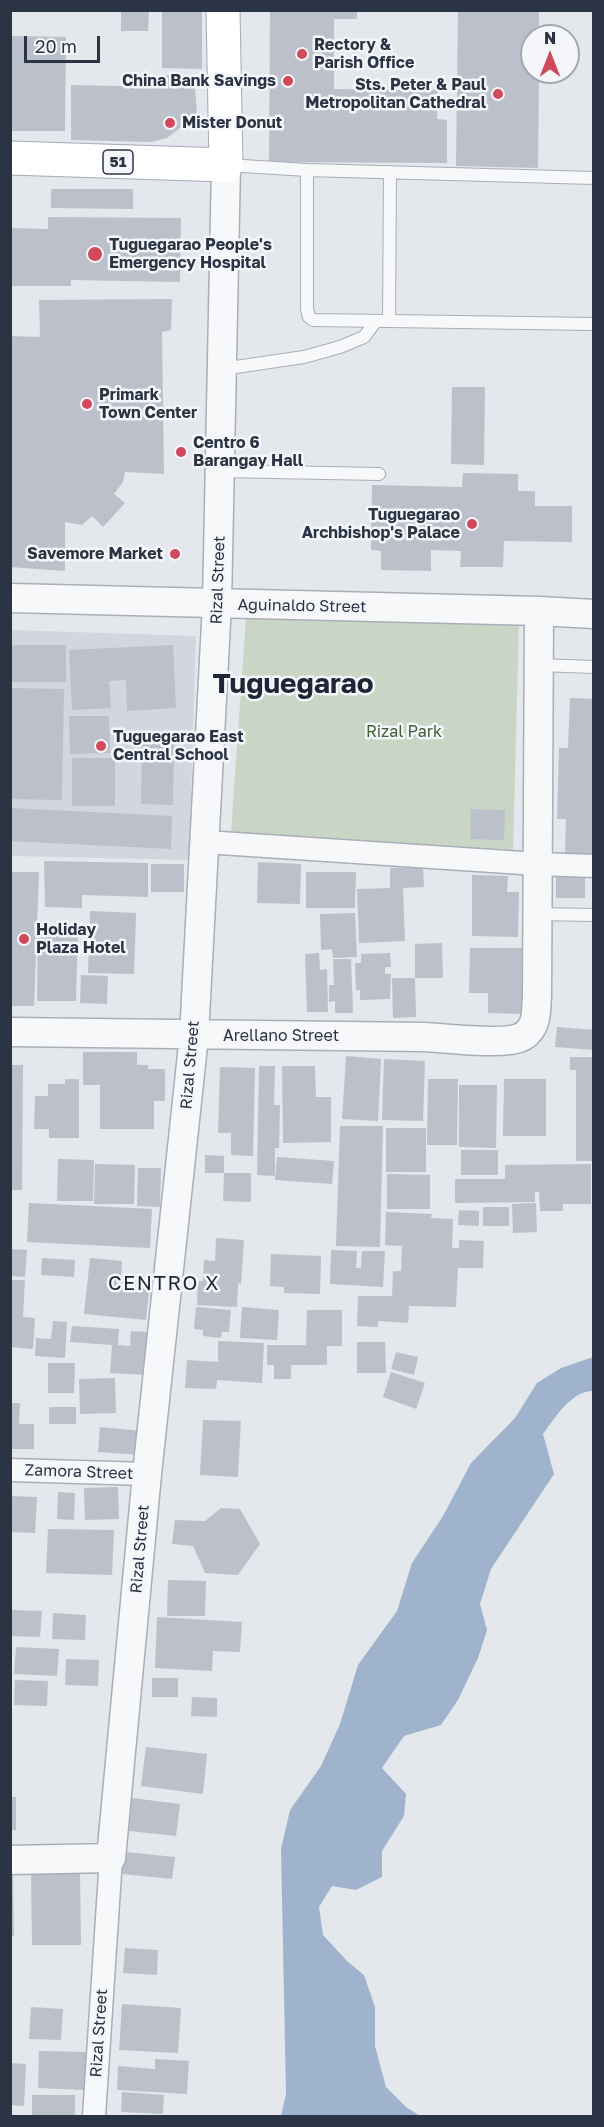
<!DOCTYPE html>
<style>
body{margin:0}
#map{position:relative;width:604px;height:2127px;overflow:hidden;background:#e4e7ec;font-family:"Golos Text",sans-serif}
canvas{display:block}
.frame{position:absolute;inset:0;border:12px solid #2b3445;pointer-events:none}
.north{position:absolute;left:520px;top:24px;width:60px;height:60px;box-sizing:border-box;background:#f4f6f9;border:2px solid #a4a8b1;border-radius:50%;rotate:0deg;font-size:16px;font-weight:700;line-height:24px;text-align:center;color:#2b3445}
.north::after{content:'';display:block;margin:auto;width:21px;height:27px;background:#d1495b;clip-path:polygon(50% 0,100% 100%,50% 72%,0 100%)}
.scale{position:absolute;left:24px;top:36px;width:76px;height:27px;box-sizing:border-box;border:3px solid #2b3445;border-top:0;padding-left:8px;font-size:18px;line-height:21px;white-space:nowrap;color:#2b3445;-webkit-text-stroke:4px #f4f6f9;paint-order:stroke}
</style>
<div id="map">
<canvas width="604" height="2127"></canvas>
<div class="frame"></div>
<div class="north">N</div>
<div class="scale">20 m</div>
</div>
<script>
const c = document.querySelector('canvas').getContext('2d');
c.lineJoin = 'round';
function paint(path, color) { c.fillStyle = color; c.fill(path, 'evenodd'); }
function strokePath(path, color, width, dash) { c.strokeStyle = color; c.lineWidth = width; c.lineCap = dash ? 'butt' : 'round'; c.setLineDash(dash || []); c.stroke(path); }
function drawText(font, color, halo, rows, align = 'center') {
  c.font = font + ' "Golos Text",sans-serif'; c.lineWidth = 5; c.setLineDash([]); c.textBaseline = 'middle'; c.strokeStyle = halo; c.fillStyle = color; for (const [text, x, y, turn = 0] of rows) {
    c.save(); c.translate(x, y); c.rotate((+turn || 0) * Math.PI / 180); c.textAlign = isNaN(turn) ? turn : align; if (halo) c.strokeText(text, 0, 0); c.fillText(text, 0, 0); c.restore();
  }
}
const built = new Path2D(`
 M11,630L196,636L189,860L11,856Z`);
const green = new Path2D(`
 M246,618L519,622L513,851L231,832Z`);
const water = new Path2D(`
 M593,1357V1391C571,1391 555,1418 543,1434L554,1474L491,1569L480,1604L487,1630L478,1658L458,1700L441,1725L404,1736L382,1768L406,1794L404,1816L382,1851V1877L356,1890L332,1886L319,1907L323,1935L347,1961L364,1975L375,2007V2046L386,2087L406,2107L420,2116H281L286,2094L281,1849L290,1810L321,1766L340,1724L358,1665L397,1611L412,1563L443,1516L471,1463L515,1418L537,1383L561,1368Z`);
const building = new Path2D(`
 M121,10H149L148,31H121Z
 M162,10H202V69L162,68Z
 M270,10H357V19H334V89L438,90L437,119L447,120V163L269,162Z
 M458,10H539V36H532V72H539L538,168L456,166Z
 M10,36L66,37L65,131H10Z
 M163,75H194L197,115L167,138L151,142L71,140V85L163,87Z
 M51,189H133V209L51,208Z
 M48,217L181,218L180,282L71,280V286H10V228L48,229Z
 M172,299L171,330L162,332L164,474L125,472L123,482L114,494L125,503L103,527L92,516L82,525L65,522V571L10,567V336L40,337L39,300Z
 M452,387H485L484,465L451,464Z
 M463,473L518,474V491H535V506H572V542L504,541L503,567H460L461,551L431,550V571L381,570V551L371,550L372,485L462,487Z
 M10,645H66V682H10Z
 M173,645L176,708L127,711L126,680L109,681L111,708L72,710L69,650Z
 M10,688L64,689L62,800L10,799Z
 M570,698L594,699V854L565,853L566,819H557L559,748H568Z
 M69,716H109L110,753L70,754Z
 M142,742H174L173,805L141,804Z
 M72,758H115V806H72Z
 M10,808L172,816L171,849L10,841Z
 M471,809L505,810L504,840L470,839Z
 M44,861L148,863V897L82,895V908L45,907Z
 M258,862L301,864L300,904L257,903Z
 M151,864H184V892H151Z
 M423,867L424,887L403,888L405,941L359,943L357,889L390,888V868Z
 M10,872H39L34,1006H10Z
 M306,872H356L355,908H306Z
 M556,872H585V898H556Z
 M472,875L508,876L507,892H519L518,937L472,936Z
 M90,911L136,913L134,974L88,973Z
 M355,913L357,957L333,958L332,949L321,950L320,914Z
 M38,926L78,927L76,1001H37Z
 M442,943L443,978H415V944Z
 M470,948H524L523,1014L488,1013V993H469Z
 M319,953L320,970L327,969L328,1012H307L305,954Z
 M390,953L391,967H385V974H391L390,999L360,1000V990H356L355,963H361V954Z
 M333,959H351L353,1013H335V1001L329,1002V985H334Z
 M81,975L108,976L107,1004L80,1003Z
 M392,978H415L416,1017L393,1018Z
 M557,1027L594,1030V1050L555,1047Z
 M83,1052H137V1065H148V1069H165V1101H154V1129H100V1085H83Z
 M346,1056L381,1059L378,1121L342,1119Z
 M570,1057H594V1161H576V1070H570Z
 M384,1059L425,1061L423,1121L382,1120Z
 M10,1065H23L22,1190H10Z
 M259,1066H275L274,1105H280L279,1148H275V1176L257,1175Z
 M282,1066H315L316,1097H331V1142L283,1143Z
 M220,1067L255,1068L253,1156L231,1155V1133H218Z
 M65,1079H79V1138H49V1129H34L35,1096H48V1084H65Z
 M428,1079H458L457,1145H427Z
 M504,1079H546V1136H503Z
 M459,1085H497L496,1148L459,1147Z
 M340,1126H383L380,1247L336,1246Z
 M386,1128H426V1172H386Z
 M461,1150H498V1175H461Z
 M205,1155L224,1156V1173H205Z
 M277,1157L334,1161L332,1184L275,1180Z
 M58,1159L94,1160L93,1201H57Z
 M95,1164L135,1165L134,1204H94Z
 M591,1164V1204H563V1211H540L539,1192H535V1202L455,1203V1179H505V1165Z
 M138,1168H161L160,1207L137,1206Z
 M224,1173H251V1202L223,1201Z
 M387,1174L430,1175V1209H387Z
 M29,1203L152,1209L150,1248L27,1242Z
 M536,1203L537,1232L513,1233L512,1204Z
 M483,1207H509V1226H483Z
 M459,1210L479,1211V1226L458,1225Z
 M386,1212L432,1214L431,1218L453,1219L452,1248H459V1240L484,1241L483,1268H458L456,1307L409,1306L408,1323L378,1321V1327L357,1326L358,1296H392L393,1271H401L402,1246L385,1245Z
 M216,1238L244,1240L241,1284L238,1283L237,1307L197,1305L198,1281H203L204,1260L215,1261Z
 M10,1249L27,1250L25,1277L10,1276Z
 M331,1250L357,1251L356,1268H361L362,1251H385L383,1287L330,1284Z
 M271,1254L321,1256L320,1294L284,1293V1287L270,1286Z
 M42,1258L75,1260L74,1277L41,1275Z
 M90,1258L122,1261L121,1279L150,1281L146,1320L84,1314Z
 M10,1280H25L23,1317L35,1318L33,1349L10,1347Z
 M196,1307L231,1310L229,1332H222L221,1338L203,1336V1330L194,1329Z
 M242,1307L279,1310L277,1340L240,1338Z
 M307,1310H342V1346H327V1365H291V1379H274V1365H267V1345H306Z
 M53,1321L67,1322L65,1358L35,1356L36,1338L51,1339Z
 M72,1326L119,1329L118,1345L130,1346L131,1331L148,1332L145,1375L110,1373L112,1345L70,1342Z
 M218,1341L264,1343L262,1383L217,1380L216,1389L185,1388L187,1360L218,1362Z
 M357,1342H385L386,1373H357Z
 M396,1352L418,1357L414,1375L391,1369Z
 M48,1363H75L74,1393H48Z
 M391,1372L425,1383L416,1409L383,1397Z
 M115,1378L116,1413L80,1414L79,1379Z
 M10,1403H20L19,1424H34V1449H10Z
 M49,1407H76V1424H49Z
 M203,1420L241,1421L238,1477L200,1475Z
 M100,1427L143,1431L141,1455L98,1452Z
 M118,1487L119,1519L85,1520L84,1488Z
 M58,1492L75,1493L74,1520L57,1519Z
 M10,1496L37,1497L35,1533L10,1532Z
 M221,1508L240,1509L260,1544L238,1575L205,1573L193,1546L172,1544L175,1520L205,1521Z
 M48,1529L114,1530L112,1575L46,1573Z
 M168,1580L206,1581L205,1616H167Z
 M10,1610L42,1611L40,1637L10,1636Z
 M53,1613L86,1615L85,1640L52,1639Z
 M157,1617L242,1622L240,1652L213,1651L212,1671L155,1668Z
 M16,1647L59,1649L57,1676L14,1674Z
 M66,1659L99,1660L98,1686L65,1685Z
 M152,1678H178V1697H152Z
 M15,1680L48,1681L47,1706L14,1705Z
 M192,1697L217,1698V1717L191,1716Z
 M146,1747L207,1754L203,1794L141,1786Z
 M10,1797H16V1830H10Z
 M132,1798L180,1804L176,1836L129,1831Z
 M125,1852L175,1857L172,1879L122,1874Z
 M10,1870H13L14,1936H10Z
 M80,1873L81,1945H32L31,1874Z
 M125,1948L158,1950L157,1975L123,1973Z
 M122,2004L181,2008L178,2053L119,2050Z
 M31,2007L63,2009L61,2040L29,2039Z
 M39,2051L87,2052L85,2090L38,2088Z
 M155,2059L189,2061L187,2094L117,2090L118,2066L155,2069Z
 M10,2063L26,2064L24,2106L10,2105Z
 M122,2092L164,2095L163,2114L121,2112Z
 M32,2095H75V2116H32Z`);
const service = new Path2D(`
 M227,165L307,170L594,178
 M307,170V309L309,317L313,320L389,321L390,172
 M389,321L594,324
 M222,369L304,357L340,347L364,337L376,321
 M221,471L379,474
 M539,665L594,667
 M538,914L594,915`);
const minor = new Path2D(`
 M205,842L538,864L594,866
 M10,1470L147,1474
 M94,2116L111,1858`);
const tertiary = new Path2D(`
 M10,598L539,611L594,614
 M10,1032L424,1037C444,1038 502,1045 519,1038C525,1036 530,1031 533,1025C537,1017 536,1006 537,997L539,611
 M10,1860L111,1858L147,1474L194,1036L217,604L226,165`);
const primary = new Path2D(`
 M10,158L226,165L223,10`);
const markers = [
 [302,54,6,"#d1495b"],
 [288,81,6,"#d1495b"],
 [498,94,6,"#d1495b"],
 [170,123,6,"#d1495b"],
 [95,254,8,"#d1495b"],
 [87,404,6,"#d1495b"],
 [181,452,6,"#d1495b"],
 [472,524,6,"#d1495b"],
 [175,554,6,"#d1495b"],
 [101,746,6,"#d1495b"],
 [24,939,6,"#d1495b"]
];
const shields = [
 [118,162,30]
];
const shieldNames = [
 ["51",118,162]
];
const poiNames = [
 ["Rectory &",314,45],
 ["Parish Office",314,63],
 ["China Bank Savings",276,81,"right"],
 ["Sts. Peter & Paul",486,85,"right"],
 ["Metropolitan Cathedral",486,103,"right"],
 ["Mister Donut",182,123],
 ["Tuguegarao People's",109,245],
 ["Emergency Hospital",109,263],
 ["Primark",99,395],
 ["Town Center",99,413],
 ["Centro 6",193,443],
 ["Barangay Hall",193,461],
 ["Tuguegarao",460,515,"right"],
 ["Archbishop's Palace",460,533,"right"],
 ["Savemore Market",163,554,"right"],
 ["Tuguegarao East",113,737],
 ["Central School",113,755],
 ["Holiday",36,930],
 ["Plaza Hotel",36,948]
];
const streetNames = [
 ["Rizal Street",218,580,-88],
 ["Aguinaldo Street",302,606,1],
 ["Arellano Street",281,1036],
 ["Rizal Street",190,1065,-85],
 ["Zamora Street",79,1472,2],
 ["Rizal Street",140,1549,-85],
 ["Rizal Street",99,2033,-86]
];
const parkNames = [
 ["Rizal Park",404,732]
];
const quarterNames = [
 ["CENTRO X",164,1284]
];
const townNames = [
 ["Tuguegarao",293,684]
];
paint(built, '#d2d6de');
paint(green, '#c9d6c5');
paint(water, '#9fb4cc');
paint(building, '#bbc0ca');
strokePath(service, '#a9aeb7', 14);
strokePath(minor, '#a9aeb7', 25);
strokePath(tertiary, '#a9aeb7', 31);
strokePath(primary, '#a3abb8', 35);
strokePath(service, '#f7f8fa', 12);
strokePath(minor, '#f7f8fa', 22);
strokePath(tertiary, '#f7f8fa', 28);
strokePath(primary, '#fff', 33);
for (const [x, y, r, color] of markers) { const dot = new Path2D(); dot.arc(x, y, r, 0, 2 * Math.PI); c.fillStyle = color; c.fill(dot); strokePath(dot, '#f4f6f9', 2); }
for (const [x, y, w] of shields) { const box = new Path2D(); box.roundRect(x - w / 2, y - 12, w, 24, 4.5); c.fillStyle = '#f4f6f9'; c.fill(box); strokePath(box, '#2b3445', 1.5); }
drawText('bold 15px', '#2b3445', null, shieldNames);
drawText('bold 16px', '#2b3445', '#f4f6f9', poiNames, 'left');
drawText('16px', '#2b3445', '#f4f6f9', streetNames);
drawText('16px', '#3f6138', '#f4f6f9', parkNames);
c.letterSpacing = '1.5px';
drawText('20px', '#1d2536', '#f4f6f9', quarterNames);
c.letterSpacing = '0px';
drawText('bold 28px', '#1d2536', '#f4f6f9', townNames);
</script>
